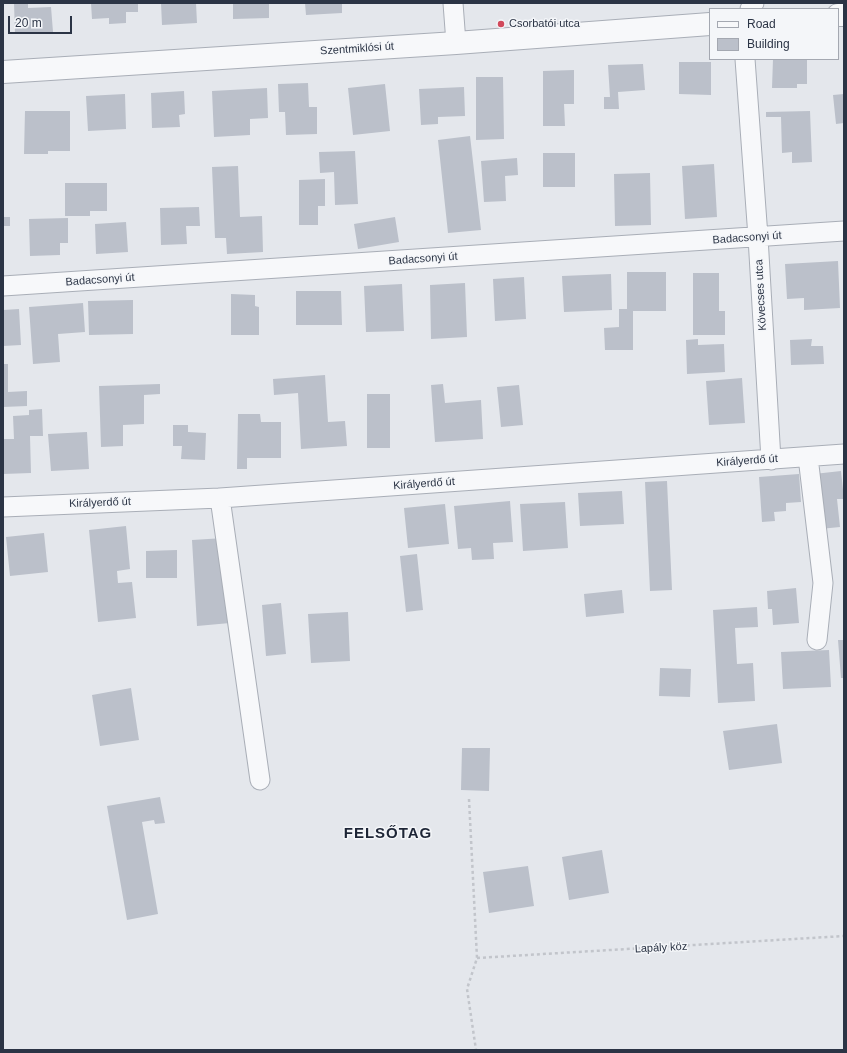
<!DOCTYPE html>
<meta charset="utf-8">
<style>
body{margin:0}
#map{position:relative;width:847px;height:1053px;overflow:hidden;background:#e4e7ec;font-family:Arial,sans-serif}
canvas{display:block}
.frame{position:absolute;inset:0;border:4px solid #2b3445;pointer-events:none}
.legend{position:absolute;left:709px;top:8px;width:130px;height:52px;box-sizing:border-box;background:#f4f6f9;border:1px solid #a4a8b1;margin:0;padding:5px 7px;list-style:none;font-size:12px;color:#2b3445}
.legend li{display:flex;align-items:center;gap:8px;height:20px}
.legend b{width:20px;border:1px solid #a4a8b1}
.scale{position:absolute;left:8px;top:16px;width:64px;height:18px;box-sizing:border-box;border:2px solid #2b3445;border-top:0;padding-left:5px;font-size:12px;line-height:14px;white-space:nowrap;color:#2b3445;-webkit-text-stroke:3px #f4f6f9;paint-order:stroke}
</style>
<div id="map">
<canvas width="847" height="1053"></canvas>
<div class="frame"></div>
<ul class="legend">
<li><b style="height:5px;background:#f7f8fa"></b>Road</li>
<li><b style="height:11px;background:#bbc0ca"></b>Building</li>
</ul>
<div class="scale">20 m</div>
</div>
<script>
const c = document.querySelector('canvas').getContext('2d');
c.lineJoin = 'round';
function paint(path, color) { c.fillStyle = color; c.fill(path, 'evenodd'); }
function strokePath(path, color, width, dash) { c.strokeStyle = color; c.lineWidth = width; c.lineCap = dash ? 'butt' : 'round'; c.setLineDash(dash || []); c.stroke(path); }
function drawText(font, color, halo, rows, align = 'center') {
  c.font = font + ' Arial,sans-serif'; c.lineWidth = 3; c.setLineDash([]); c.textBaseline = 'middle'; c.strokeStyle = halo; c.fillStyle = color; for (const [text, x, y, turn = 0] of rows) {
    c.save(); c.translate(x, y); c.rotate((+turn || 0) * Math.PI / 180); c.textAlign = isNaN(turn) ? turn : align; if (halo) c.strokeText(text, 0, 0); c.fillText(text, 0, 0); c.restore();
  }
}
const building = new Path2D(`
 M14,3H28V8L51,7L53,32L15,34Z
 M91,3H138V12H126V23L109,24V18L92,19Z
 M161,3H196L197,23L162,25Z
 M233,3H269V18L233,19Z
 M305,3H342V13L306,15Z
 M773,59H807V84H797V88H772Z
 M679,62H711V95L679,94Z
 M643,64L645,90L618,92L619,109H604V97H610L608,65Z
 M574,70V104H564L565,126H543V71Z
 M476,77H503L504,139L476,140Z
 M308,83L309,107H317V134L286,135L285,112H279L278,84Z
 M385,84L390,131L353,135L348,88Z
 M464,87L465,116L438,117V124L421,125L419,89Z
 M267,88L268,118L250,119V135L214,137L212,91Z
 M184,91L185,114L179,115L180,127L152,128L151,93Z
 M125,94L126,129L88,131L86,96Z
 M844,94V123L836,124L833,95Z
 M25,111H70V151H48V154H24Z
 M810,111L812,162L792,163V152L782,153L781,117H766V112Z
 M470,136L481,230L448,233L438,140Z
 M355,151L358,204L335,205L334,172L320,173L319,152Z
 M543,153H575V187H543Z
 M517,158L518,175L505,176L506,201L484,202L481,161Z
 M714,164L717,217L685,219L682,166Z
 M238,166L240,217L262,216L263,252L227,254L226,238H215L212,167Z
 M650,173L651,225L615,226L614,174Z
 M325,179V206H318V225H299V180Z
 M65,183H107V211H90V216H65Z
 M199,207L200,226H186L187,244L161,245L160,208Z
 M3,217H10V226H3Z
 M395,217L399,242L358,249L354,224Z
 M68,218V243H60V255L30,256L29,219Z
 M126,222L128,252L96,254L95,224Z
 M838,261L840,308L804,310V298L787,299L785,264Z
 M627,272H666V311H633V350H605L604,328L619,327V309H627Z
 M693,273H719V311H725V335H693Z
 M611,274L612,310L564,312L562,276Z
 M524,277L526,319L495,321L493,279Z
 M465,283L467,337L431,339L430,285Z
 M402,284L404,331L366,332L364,286Z
 M296,291H341L342,325H296Z
 M231,294L255,295V306L259,307V335H231Z
 M133,300V334L89,335L88,301Z
 M83,303L85,332L58,334L60,362L33,364L29,307Z
 M19,309L21,345L3,346V310Z
 M698,339V345L724,344L725,372L687,374L686,340Z
 M812,339L811,346H823L824,364L791,365L790,340Z
 M3,364H8V392L27,391V406L3,407Z
 M325,375L328,422L345,421L347,446L301,449L298,393L274,395L273,379Z
 M742,378L745,423L709,425L706,381Z
 M160,384V394L144,395V424L123,425V446L101,447L99,386Z
 M443,384L445,403L481,400L483,439L435,442L431,385Z
 M519,385L523,425L501,427L497,387Z
 M367,394H390V448H367Z
 M42,409L43,436H30L31,473L3,474V439H14L13,416L29,415V410Z
 M238,414H260L261,422H281V458H247V469H237Z
 M173,425H188V432L206,433L205,460L181,459L182,446H173Z
 M87,432L89,469L51,471L48,434Z
 M841,471L844,499H837L840,527L820,529L814,474Z
 M799,474L801,502L786,503V511L774,512L775,521L762,522L759,477Z
 M667,481L672,590L650,591L645,482Z
 M622,491L624,524L580,526L578,493Z
 M510,501L513,542L493,543L494,559L472,560L471,548L458,549L454,506Z
 M565,502L568,548L523,551L520,504Z
 M445,504L449,544L408,548L404,508Z
 M126,526L130,569L117,571L118,583L132,582L136,618L98,622L89,530Z
 M44,533L48,572L10,576L6,537Z
 M224,538L230,623L197,626L192,540Z
 M177,550V578H146V551Z
 M417,554L423,610L406,612L400,556Z
 M796,588L799,623L773,625L772,609H768L767,591Z
 M622,590L624,613L586,617L584,594Z
 M281,603L286,654L266,656L262,605Z
 M757,607L758,627L735,628L737,664L753,663L755,701L718,703L713,610Z
 M348,612L350,661L311,663L308,614Z
 M838,640H844V678H841Z
 M829,650L831,687L783,689L781,652Z
 M660,668L691,669L690,697L659,696Z
 M131,688L139,740L100,746L92,695Z
 M777,724L782,763L729,770L723,731Z
 M462,748H490L489,791L461,790Z
 M160,797L165,823L155,824L154,820L142,822L158,914L127,920L107,806Z
 M602,850L609,893L569,900L562,857Z
 M528,866L534,906L489,913L483,872Z`);
const path = new Path2D(`
 M469,799L477,958L467,989L476,1050
 M477,958L844,936`);
const minor = new Path2D(`
 M453,3L456,43
 M750,9L754,3
 M745,59L758,237L771,460
 M3,286L844,231
 M808,457L823,583L817,640
 M220,498L260,780
 M3,507L220,498L844,454`);
const tertiary = new Path2D(`
 M838,15H844
 M3,72L456,43L710,24`);
const markers = [
 [501,24,4,"#d1495b"]
];
const poiNames = [
 ["Csorbatói utca",509,24]
];
const streetNames = [
 ["Szentmiklósi út",357,49,-4],
 ["Badacsonyi út",747,238,-4],
 ["Badacsonyi út",423,259,-4],
 ["Badacsonyi út",100,280,-4],
 ["Kövecses utca",761,295,-93],
 ["Királyerdő út",747,461,-4],
 ["Királyerdő út",424,484,-4],
 ["Királyerdő út",100,503,-2],
 ["Lapály köz",661,948,-3]
];
const districtNames = [
 ["FELSŐTAG",388,834]
];
paint(building, '#bbc0ca');
strokePath(minor, '#a9aeb7', 21);
strokePath(tertiary, '#a9aeb7', 24);
strokePath(path, '#c2c5cb', 2.5, [3, 3]);
strokePath(minor, '#f7f8fa', 19);
strokePath(tertiary, '#f7f8fa', 22);
for (const [x, y, r, color] of markers) { const dot = new Path2D(); dot.arc(x, y, r, 0, 2 * Math.PI); c.fillStyle = color; c.fill(dot); strokePath(dot, '#f4f6f9', 1.5); }
drawText('11px', '#2b3445', '#f4f6f9', poiNames, 'left');
drawText('11px', '#2b3445', '#f4f6f9', streetNames);
c.letterSpacing = '1px';
drawText('bold 15px', '#1d2536', '#f4f6f9', districtNames);
c.letterSpacing = '0px';
</script>
